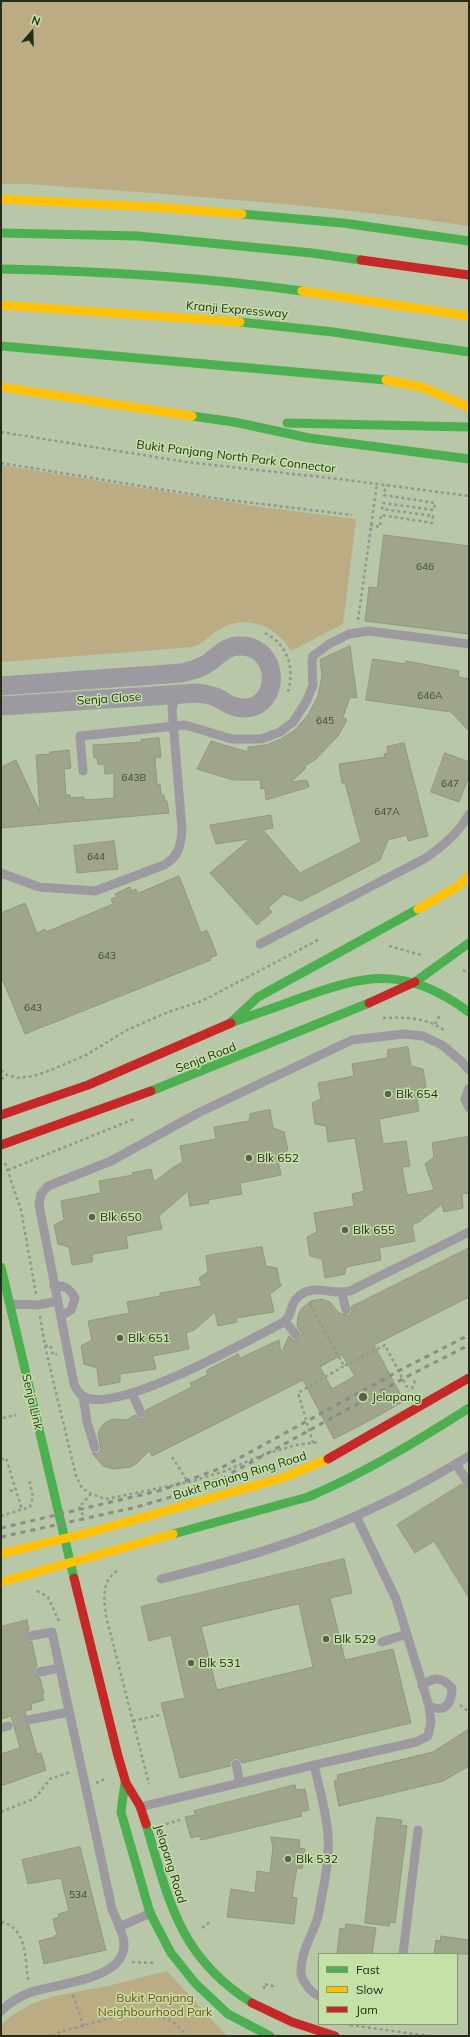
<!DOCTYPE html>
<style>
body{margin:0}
#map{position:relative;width:470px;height:2037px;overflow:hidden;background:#b8c7a8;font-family:Mulish,sans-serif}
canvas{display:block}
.frame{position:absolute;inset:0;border:2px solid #232d17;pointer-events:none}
.legend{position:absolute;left:318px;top:1953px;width:140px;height:72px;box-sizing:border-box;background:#c5e1a8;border:1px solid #84996e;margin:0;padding:5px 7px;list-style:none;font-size:12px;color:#232d17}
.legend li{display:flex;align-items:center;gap:8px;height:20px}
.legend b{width:20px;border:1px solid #84996e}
.north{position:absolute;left:12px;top:12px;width:40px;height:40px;-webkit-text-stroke:3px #c5e1a8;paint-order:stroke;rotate:20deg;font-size:11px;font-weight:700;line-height:16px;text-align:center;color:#232d17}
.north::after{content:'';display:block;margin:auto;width:14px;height:18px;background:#232d17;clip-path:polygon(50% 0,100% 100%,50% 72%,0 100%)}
</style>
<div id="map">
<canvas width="470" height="2037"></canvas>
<div class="frame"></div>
<ul class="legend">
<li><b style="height:5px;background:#4caf50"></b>Fast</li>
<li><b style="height:5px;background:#ffc107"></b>Slow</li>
<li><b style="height:5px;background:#c62828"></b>Jam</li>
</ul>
<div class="north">N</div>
</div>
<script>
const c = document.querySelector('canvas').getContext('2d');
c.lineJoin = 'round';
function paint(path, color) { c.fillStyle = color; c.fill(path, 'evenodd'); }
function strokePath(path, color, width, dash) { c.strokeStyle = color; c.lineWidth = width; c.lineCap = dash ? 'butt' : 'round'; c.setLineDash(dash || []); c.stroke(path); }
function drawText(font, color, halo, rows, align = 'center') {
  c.font = font + ' Mulish,sans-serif'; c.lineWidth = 3; c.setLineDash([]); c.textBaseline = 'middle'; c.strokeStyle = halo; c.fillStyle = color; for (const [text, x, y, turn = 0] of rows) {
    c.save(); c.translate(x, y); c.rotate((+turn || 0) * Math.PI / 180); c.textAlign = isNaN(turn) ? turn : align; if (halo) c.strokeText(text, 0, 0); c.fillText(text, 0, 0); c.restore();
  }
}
const green = new Path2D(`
 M1,1H469V226C322,204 174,195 27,184H1Z
 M1,465L261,507L356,519L343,624L291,651C277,626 245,613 219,630C209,635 204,644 193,647L1,662Z
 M167,1971L227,2036H1V2025C32,1995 68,1994 108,1986C127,1981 147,1976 167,1971Z`);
const building = new Path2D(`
 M384,535L469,546V634L365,621L369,587L377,588Z
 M350,646L357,698L350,697L343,717L347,720L338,736L316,759L305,766L306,768L291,782L307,780L309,787L266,800L265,788L261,789L260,780H233L197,769L211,741L248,752V747L266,745L281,739L295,730L308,715L318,696L322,675L320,660Z
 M373,659L405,664L406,661L459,671L458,677L469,679V731L451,712L366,700Z
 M159,738L161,757L155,758L157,785L160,784L161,795H164L165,801H167L169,813L1,828V767L16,760L40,812L36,755L50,754V752L69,750L71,768L64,769L66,795H70V798L84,797V800L114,798V773L105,774L104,764H98L97,757L94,758L93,745L142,742L141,740Z
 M404,743L428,836L408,841L407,835L388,840L380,860L301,901L284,894L268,908L272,912L257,925L210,873L250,839L216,844L210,825L271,815L273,828L263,830L300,873L361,842L345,783H342L339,764L385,757L384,754L388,753L387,747Z
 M445,753L469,762V776L459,802L431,792Z
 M114,841L118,869L77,873L74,846Z
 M179,876L201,933L207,930L217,955L210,958L211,960L25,1034L1,976V913L25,903L37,933L45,929L46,932L113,904L111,899L117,897L115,894L130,887L132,891L136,889L138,893Z
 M408,1047L411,1066L423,1069L426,1087L416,1093L419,1111L379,1119L383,1144L406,1141L410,1166L402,1167L407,1195L434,1190L425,1164L434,1157L432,1143L469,1136V1193L462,1194L463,1208L444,1212L442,1204L419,1222L412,1225L415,1241L379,1248L381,1260L346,1267L345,1274L325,1278L322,1259L310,1256L307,1237L317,1232L314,1213L354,1206L352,1194L364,1191L355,1138L328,1142L326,1126L315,1124L312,1103L321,1099L318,1083L354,1076L352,1064L387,1058L388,1050Z
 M270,1110L273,1128L284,1132L288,1150L277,1156L281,1175L240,1183L242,1194L208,1200L209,1203L190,1206L188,1191L159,1216L162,1229L126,1236L128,1248L93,1254L92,1262L72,1265L69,1247L58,1244L54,1225L64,1220L61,1201L101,1193L99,1181L133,1175L132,1173L151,1169L154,1182L175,1166L183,1162L180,1146L216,1139L214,1127L249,1121L250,1114Z
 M262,1247L266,1266L277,1268L280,1284L282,1285L270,1294L274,1312L236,1318L237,1322L218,1326L215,1312L194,1330L186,1333L189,1349L153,1356L156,1369L120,1374V1382L99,1386L97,1368L84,1364L83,1357L81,1346L92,1340L88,1321L129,1313L127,1302L160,1296V1293L202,1286L199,1278L208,1272L206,1256Z
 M469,1248V1297L374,1345L404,1401L378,1416L334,1439L303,1380L152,1456L149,1451L137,1463L131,1467L113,1469L103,1466L92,1453L97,1454L101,1450L98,1434L101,1427L106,1422L113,1419L127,1420L135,1415L140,1419L144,1418L147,1414L146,1410L192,1387L190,1383L207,1375V1370L238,1354L240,1358L279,1340L281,1353L289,1336L294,1341L301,1338L302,1334L297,1326L298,1316L301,1309L311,1301L321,1299L330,1302L339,1313L348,1316L352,1312L351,1307ZM342,1355L355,1376L332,1389L320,1367Z
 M462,1484L469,1486V1598L434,1541L415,1553L397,1525Z
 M344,1559L352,1593L330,1598L345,1660L393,1649L411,1723L242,1763L238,1758H234L230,1762V1766L180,1778L161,1703L185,1698L171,1635L149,1641L141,1607ZM299,1604L313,1667L217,1690L201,1627Z
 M27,1620L29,1630L25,1634L24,1637L28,1641L32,1642L37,1666L34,1670L33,1673L37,1677L40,1678L44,1694L42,1695L44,1700L31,1704L32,1709L25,1711L26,1715L22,1721L24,1724L29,1726L37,1754L41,1753L46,1770L1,1786V1754L20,1748L11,1716L1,1719V1627Z
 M469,1729V1766L443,1781L339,1806L334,1781L338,1780L337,1775L433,1752Z
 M295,1785L296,1790L305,1789L309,1810L300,1812L302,1816L201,1840L199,1836L191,1838L185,1817L195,1815L194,1811Z
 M377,1817L402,1820L401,1825L407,1826L395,1923L390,1922L389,1926L365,1923Z
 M271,1837L300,1840L299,1848L305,1849L302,1869L297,1868L292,1897L297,1898L294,1924L227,1917L231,1889L255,1893L257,1871L270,1873L273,1847Z
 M80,1847L106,1950L44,1964L39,1941L54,1937V1936L57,1935L53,1919L59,1917L58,1914L69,1911L61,1878L28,1884L22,1860Z
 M346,1924L376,1928L372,1954H337L340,1928L345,1929Z
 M441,1936L469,1940V1954H434L436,1940L440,1941Z`);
const path = new Path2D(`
 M1,432L186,462L347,480L469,496
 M1,463L221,499L352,515
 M370,525L380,527L381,515L432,523L433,516L382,509L383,503L434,510L435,503L384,495L386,485
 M358,620L377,484
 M265,633C288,645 295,668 288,692
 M389,946L421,955
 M463,970L469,973
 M383,1018C406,1017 426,1017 445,1031
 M435,1024L440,1015
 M1,1070L7,1075L17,1078L34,1076L51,1070L86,1055L127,1030L168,1012L202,1001L320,939
 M1,1079L7,1075
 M5,1163L21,1210L36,1294
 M8,1170L134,1119
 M310,1304L344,1366L385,1345L409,1391
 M40,1316L45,1346L76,1476L82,1488L91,1494L106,1499L189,1482L225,1471L265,1454L296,1445L319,1442
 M45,1346L50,1345L53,1355L57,1354
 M412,1389L416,1378
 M3,1418L16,1415
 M313,1443L298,1393L344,1366
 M172,1457L188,1482
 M1,1459L6,1458L22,1510
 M10,1491L15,1489
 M83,1515L79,1507L91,1494
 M1,1516L30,1507L33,1497L29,1479
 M117,1571C101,1582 104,1598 106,1616L149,1784
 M37,1591L48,1597L59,1621
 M460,1705L469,1712
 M133,1721L159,1715
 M96,1783L105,1779
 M1,1812L33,1799L37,1796L50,1779L71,1772
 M166,1824L180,1820
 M1,1922C27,1927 25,1959 28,1980
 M202,1928L211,1921
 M132,1962L155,1963
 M264,1989V1984L277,1987
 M73,1995L84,2027
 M350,2025L429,2036
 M52,2036L62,2031C102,2023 156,1994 187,2036`);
const lane = new Path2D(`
 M83,771L80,736L185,725L232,739H261L280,732L293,722L306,702L313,685L312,662L313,656L329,644L349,634L369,631L469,644
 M1,873L39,887L95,891L164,865C179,856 181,845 182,829L172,709L174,702L181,695
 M260,944L424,859C442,847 459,833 469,814
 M469,1070L461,1061L442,1045L423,1036L404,1034L352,1040L198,1113L111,1161L48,1186L41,1194L39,1205L74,1384C78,1392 82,1398 91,1399C131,1406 243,1343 282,1323C293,1317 289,1304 298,1297C314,1282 332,1296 350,1291L469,1232
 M469,1088L465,1099L469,1108
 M54,1286C65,1285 70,1289 75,1298L71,1310L61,1316
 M342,1293L346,1310
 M10,1304L38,1305L58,1301
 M285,1321L296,1335
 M132,1393L141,1413
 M83,1396L87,1422L95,1448
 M456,1464L467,1481
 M161,1579C234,1561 308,1540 375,1507C407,1492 439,1474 469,1456
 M382,1642L407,1634
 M39,1672L60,1668
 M422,1686C434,1676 442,1677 452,1688C452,1704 445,1713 429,1706
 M28,1720L69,1712
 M1,1728L8,1726
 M236,1764L240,1783
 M314,1765C319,1788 327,1813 328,1836C330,1860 323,1888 319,1912C315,1933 300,1950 301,1973C302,1981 311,1993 319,1996
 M140,1807L314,1765L416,1742L428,1736L431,1722L429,1706L396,1599L356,1516
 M119,1927L151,1913
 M403,1954L418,1830
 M1,2011C9,2003 18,1997 29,1993C55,1983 125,1981 124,1944C124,1933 116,1920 112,1909L52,1632L30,1636`);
const street = new Path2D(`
 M1,686L182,673C189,671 198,669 205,665C217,658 225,645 241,646C281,647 281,707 244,708C231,708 226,702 216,697C210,695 204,694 198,693L1,706`);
const fast = new Path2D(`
 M242,214L343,223L469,241
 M1,233L138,236L312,253L361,260
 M1,269C101,271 203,277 302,291
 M240,322L333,332L469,352
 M1,346L386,380
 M192,416L234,422L309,438L469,459
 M287,423L469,427
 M415,982L469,943
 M231,1023C252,1015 274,1008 295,1000C365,974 405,965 469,1012
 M229,1024L258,997L418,909
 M151,1091L369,1003
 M1,1267L74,1578
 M173,1534L308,1497C365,1473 417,1441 469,1408
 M125,1782L121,1812L150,1913L171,1953L195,1983L228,2014L270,2036
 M146,1824C169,1901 179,1957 252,2003`);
const slow = new Path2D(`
 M1,199L155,207L242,214
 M302,291L469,316
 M1,305L240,322
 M386,380L422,387L469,407
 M1,387L192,416
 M418,909L457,887L469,876
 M1,1554L91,1532L282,1478L328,1459
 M1,1582L173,1534`);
const jam = new Path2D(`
 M361,260L469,275
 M369,1003L415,982
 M1,1115L88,1085L231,1023
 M1,1145L151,1091
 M328,1459L469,1378
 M74,1578L118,1756L126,1783L140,1806L146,1824
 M252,2003L292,2022L335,2036`);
const rail = new Path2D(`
 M1,1528L162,1490L221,1468L406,1367L469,1335
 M1,1537L137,1507L188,1492L226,1476L410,1375L469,1345`);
const markers = [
 [388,1094,4,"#57634a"],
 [249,1158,4,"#57634a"],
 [92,1217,4,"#57634a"],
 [345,1230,4,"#57634a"],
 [120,1338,4,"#57634a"],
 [363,1397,5,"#57634a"],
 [326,1639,4,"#57634a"],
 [191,1663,4,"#57634a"],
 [288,1859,4,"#57634a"]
];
const numberNames = [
 ["646",425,567],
 ["646A",430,696],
 ["645",325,721],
 ["643B",134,778],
 ["647",450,784],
 ["647A",387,812],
 ["644",96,857],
 ["643",107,956],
 ["643",33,1008],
 ["534",78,1895]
];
const streetNames = [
 ["Kranji Expressway",237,310,5],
 ["Bukit Panjang North Park Connector",236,457,7],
 ["Senja Close",109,699,-4],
 ["Senja Road",206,1058,-21],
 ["Senja Link",32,1402,77],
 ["Bukit Panjang Ring Road",240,1476,-17],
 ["Jelapang Road",170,1864,73]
];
const poiNames = [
 ["Blk 654",396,1094],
 ["Blk 652",257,1158],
 ["Blk 650",100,1217],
 ["Blk 655",353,1230],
 ["Blk 651",128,1338],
 ["Jelapang",372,1397],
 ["Blk 529",334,1639],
 ["Blk 531",199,1663],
 ["Blk 532",296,1859]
];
const parkNames = [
 ["Bukit Panjang",155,1998],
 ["Neighbourhood Park",155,2012]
];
paint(green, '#bcac84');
paint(building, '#9ea58b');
strokePath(building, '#90977d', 1);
strokePath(path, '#949693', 2.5, [3, 3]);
strokePath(lane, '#9d99a0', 9);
strokePath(street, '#9d99a0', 19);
strokePath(fast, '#4caf50', 9);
strokePath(slow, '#ffc107', 9);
strokePath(jam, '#c62828', 9);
strokePath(rail, '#8b8c89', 3, [5, 5]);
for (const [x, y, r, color] of markers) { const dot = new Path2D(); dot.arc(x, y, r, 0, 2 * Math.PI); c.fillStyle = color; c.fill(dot); strokePath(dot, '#c5e1a8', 1.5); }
drawText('10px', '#424b34', null, numberNames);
drawText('12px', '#232d17', '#c5e1a8', streetNames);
drawText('12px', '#232d17', '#c5e1a8', poiNames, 'left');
drawText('12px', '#784d10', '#c5e1a8', parkNames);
</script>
